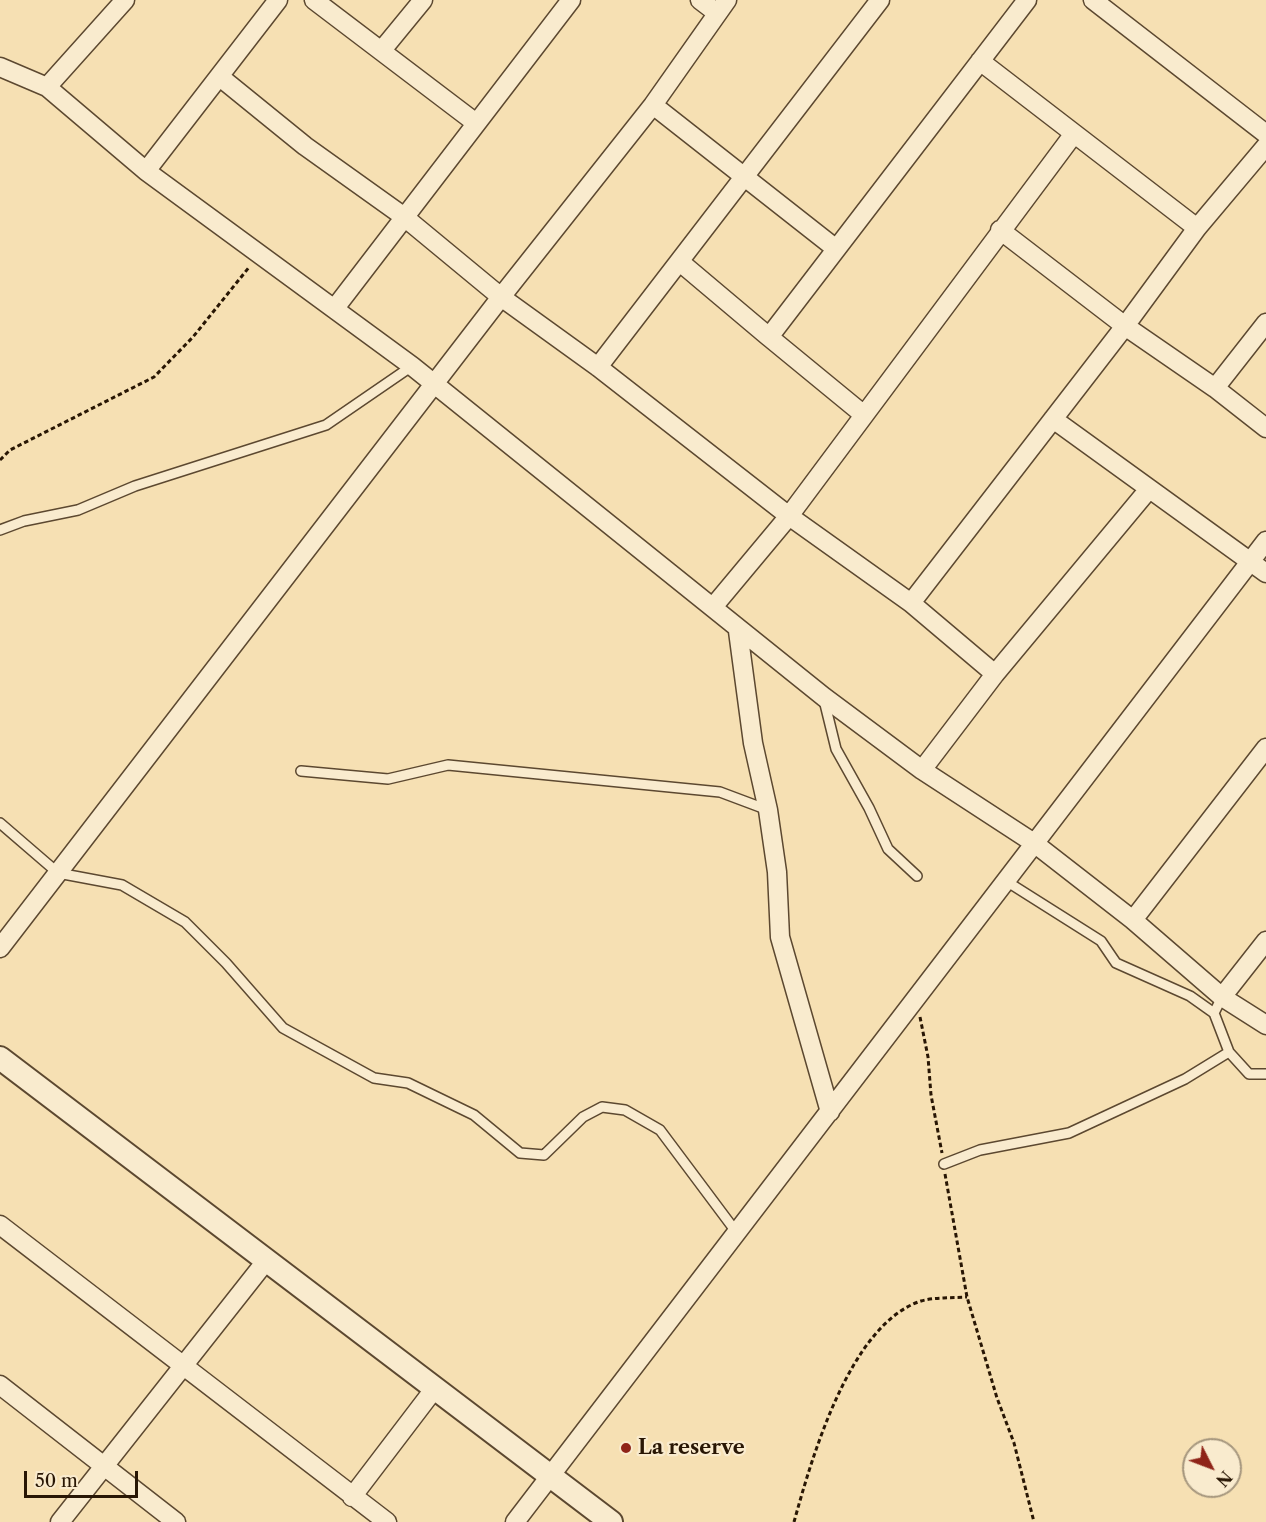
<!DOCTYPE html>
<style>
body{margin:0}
#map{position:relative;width:1266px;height:1522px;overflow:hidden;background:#f6e0b3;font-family:"Libre Caslon Text",serif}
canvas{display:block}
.north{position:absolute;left:1182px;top:1438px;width:60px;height:60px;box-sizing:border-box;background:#f9ebce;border:2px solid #a5967d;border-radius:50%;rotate:132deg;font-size:16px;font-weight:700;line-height:24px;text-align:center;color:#281604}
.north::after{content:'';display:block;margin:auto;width:21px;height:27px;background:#8f2418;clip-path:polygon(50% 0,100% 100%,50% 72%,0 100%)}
.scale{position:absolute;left:24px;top:1471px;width:114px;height:27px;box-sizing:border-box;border:3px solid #281604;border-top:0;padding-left:8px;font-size:18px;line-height:21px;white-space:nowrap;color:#281604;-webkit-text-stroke:4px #f9ebce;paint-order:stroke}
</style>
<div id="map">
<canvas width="1266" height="1522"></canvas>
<div class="north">N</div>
<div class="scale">50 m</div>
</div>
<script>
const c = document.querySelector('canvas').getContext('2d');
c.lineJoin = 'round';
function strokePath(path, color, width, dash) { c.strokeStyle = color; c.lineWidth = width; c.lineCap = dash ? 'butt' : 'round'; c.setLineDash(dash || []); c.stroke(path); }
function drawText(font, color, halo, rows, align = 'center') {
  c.font = font + ' "Libre Caslon Text",serif'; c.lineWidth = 4.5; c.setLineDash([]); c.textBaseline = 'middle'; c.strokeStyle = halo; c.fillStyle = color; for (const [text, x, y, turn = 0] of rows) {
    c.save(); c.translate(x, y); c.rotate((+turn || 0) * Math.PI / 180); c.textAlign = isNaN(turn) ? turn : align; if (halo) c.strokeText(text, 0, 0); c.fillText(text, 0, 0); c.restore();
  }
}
const path = new Path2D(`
 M0,460L10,450L154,377L193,337L250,266
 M920,1017L928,1057L931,1095L942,1153
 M945,1174L967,1297L997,1398L1014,1443L1034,1522
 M794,1522C812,1457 850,1324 921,1301C935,1297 953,1298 967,1297`);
const service = new Path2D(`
 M0,530L24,521L78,510L135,486L326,425L412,366
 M824,700L836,749L869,808L888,849L917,876
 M301,771L388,779L448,765L720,792L768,810
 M0,823L58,873L122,885L185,922L226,963L283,1028L374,1078L408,1083L474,1115L520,1153L544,1155L583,1117L602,1107L625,1110L660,1130L737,1233
 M1006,881L1101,941L1116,963L1190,996L1214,1013
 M1222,997L1214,1013L1229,1052L1249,1074H1266
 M944,1164L980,1150L1069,1133L1185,1079L1229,1052`);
const minor = new Path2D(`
 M314,0L476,123
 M700,0L717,13
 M1093,0L1266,134
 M382,50L423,0
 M980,61L1197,228
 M0,67L47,87L146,171L412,366L824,697L922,770L1034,843L1133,920L1222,997L1266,1025
 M220,77L305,146L403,216L501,297L598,367L789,516L911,603L995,674
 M47,87L125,0
 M653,105L835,248
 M1266,146L1197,228L1125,326L1215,388L1266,428
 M146,171L278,0
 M680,262L769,337
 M335,308L571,0
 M598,367L880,0
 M1215,388L1266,323
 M864,415L769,337L1027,0
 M1053,419L1266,573
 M911,603L1125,326L1000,230
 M713,607L789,516L1073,135
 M738,631L753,743L768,810L777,872L780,937L830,1112
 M922,770L995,674L1149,489
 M1133,920L1266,748
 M0,948L501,297L653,105L727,0
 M1222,997L1266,941
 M0,1225L387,1522
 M0,1385L176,1522
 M352,1497L435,1388
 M60,1522L266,1261
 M515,1522L1266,541`);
const tertiary = new Path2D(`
 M0,1058L611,1522`);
const markers = [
 [626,1448,6,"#8f2418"]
];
const poiNames = [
 ["La reserve",638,1448]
];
strokePath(service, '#5c4830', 12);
strokePath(minor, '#5c4830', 21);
strokePath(tertiary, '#5c4830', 26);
strokePath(path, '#281604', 3, [4.5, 3]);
strokePath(service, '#f9ebce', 9);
strokePath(minor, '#f9ebce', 18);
strokePath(tertiary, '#f9ebce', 22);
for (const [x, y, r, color] of markers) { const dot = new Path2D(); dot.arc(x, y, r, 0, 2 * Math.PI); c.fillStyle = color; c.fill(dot); strokePath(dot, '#f9ebce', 2); }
drawText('bold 20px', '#281604', '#f9ebce', poiNames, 'left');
</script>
